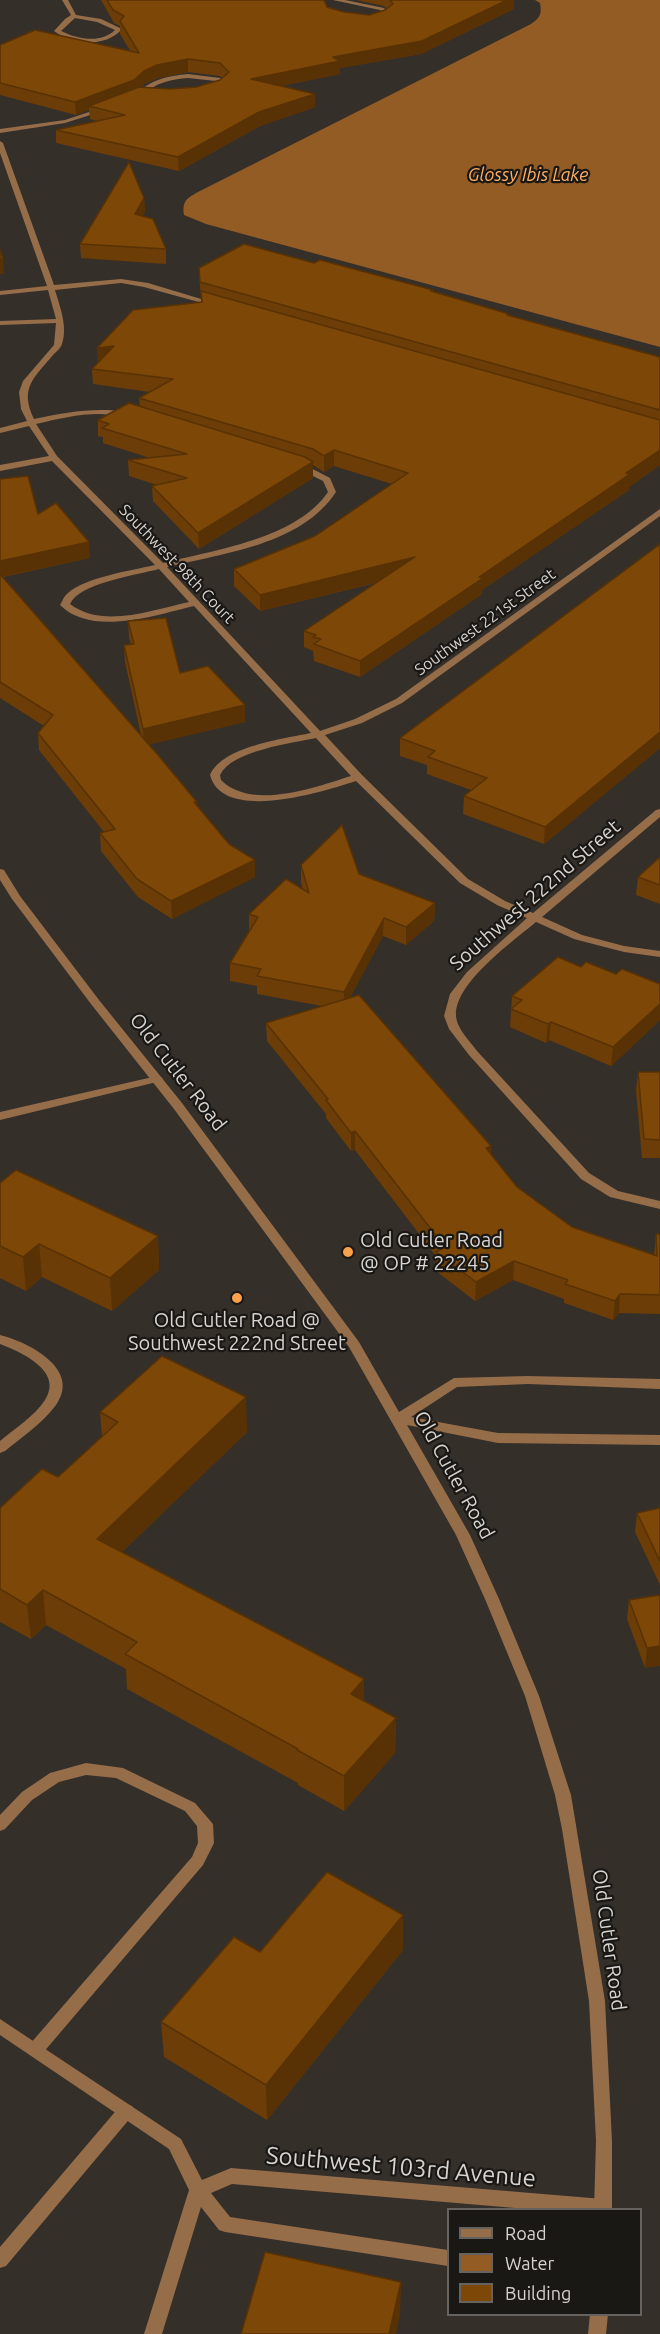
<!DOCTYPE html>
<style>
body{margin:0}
#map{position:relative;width:660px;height:2334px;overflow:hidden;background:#352f2a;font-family:Ubuntu,sans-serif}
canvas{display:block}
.legend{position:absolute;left:447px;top:2208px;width:195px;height:108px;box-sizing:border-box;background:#1a1815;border:2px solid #66635f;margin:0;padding:8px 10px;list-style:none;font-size:18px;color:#d7d3cf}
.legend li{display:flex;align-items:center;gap:12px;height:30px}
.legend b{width:30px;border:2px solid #66635f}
</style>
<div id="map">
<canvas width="660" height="2334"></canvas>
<ul class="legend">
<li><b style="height:8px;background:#966d49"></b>Road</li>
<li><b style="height:16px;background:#945c25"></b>Water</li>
<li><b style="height:16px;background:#7d4707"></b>Building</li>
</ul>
</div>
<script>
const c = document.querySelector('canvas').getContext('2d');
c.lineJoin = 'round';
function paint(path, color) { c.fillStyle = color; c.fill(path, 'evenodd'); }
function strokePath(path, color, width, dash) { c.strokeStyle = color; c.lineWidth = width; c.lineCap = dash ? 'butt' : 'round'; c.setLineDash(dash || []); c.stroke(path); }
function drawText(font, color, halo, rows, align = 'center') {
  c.font = font + ' Ubuntu,sans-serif'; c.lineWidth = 4.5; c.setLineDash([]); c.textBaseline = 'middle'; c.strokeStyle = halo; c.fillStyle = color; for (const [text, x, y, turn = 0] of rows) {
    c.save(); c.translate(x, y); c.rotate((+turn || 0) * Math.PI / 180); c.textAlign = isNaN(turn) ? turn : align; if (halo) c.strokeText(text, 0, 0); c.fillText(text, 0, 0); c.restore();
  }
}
const water = new Path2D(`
 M535,0H660V347L206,224L184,215C182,201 187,198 198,192L531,24C540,18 542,14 540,3Z`);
const service = new Path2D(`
 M86,1763L123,1768L195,1803L213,1824L214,1843L203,1865L42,2054L36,2056L30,2054L28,2049L30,2044L192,1857L198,1843L197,1826L185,1811L116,1778L86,1775L59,1782L32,1800L5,1829L0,1831V1815L22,1792L50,1773Z
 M126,2104L132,2106L134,2111L132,2116L6,2266L0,2268V2247L120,2106Z`);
const minor = new Path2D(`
 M62,0H68L76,15L101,19L122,29C106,48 72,45 54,31L65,19L71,15ZM75,18L97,22L115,30C101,44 77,39 61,31Z
 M333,0H345L384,8L391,16L383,22H379V20L384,16L380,10Z
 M188,74L220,78L227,85C210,101 155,106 135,96C148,80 168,76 188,74ZM188,78L216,81L220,85C200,100 166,98 143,95C155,83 171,79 188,78Z
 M104,107L106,108V110L65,123L0,133V129L65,120Z
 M0,141L3,143L54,285L121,279L148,283L221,305L217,307L144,287L121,283L55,290C60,307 68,327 62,344C61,348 56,352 53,355C34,378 19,388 34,419C66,412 96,407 128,412L132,414C124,419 109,414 99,414C78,414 57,419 36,424L57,456L163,563C214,550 296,539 328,492L323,481L297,468V464H303L330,478L336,492C301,545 224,553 167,567L320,731L355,719L396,699L660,509V516L402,703L362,723L325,735L362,775L468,879L505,901L533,913L656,810L660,809V817L542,917L582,935L624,946L660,951V957L624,952L574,939L536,922C512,942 455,983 456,1015C456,1028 470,1041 477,1051L589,1173L618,1191L660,1201V1209L610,1197L581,1179L469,1055L449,1029L444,1016L450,994L467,972L527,918L497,905L460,883L356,781C325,791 223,824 210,775C223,746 283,739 311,733L194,606C156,615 92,637 60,605C63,600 64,596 68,593C84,578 133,570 155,565L52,461L0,471V465L49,456L29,426L0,433V428L27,421L21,409L19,392L23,381L54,345L56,323L0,325V321L56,319L48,290L0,295V291L47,286L0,153ZM159,569L189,602C152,610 103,629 70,604C79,583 137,575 159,569ZM316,738L351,776C316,787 252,811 221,780L220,775C231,751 292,743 316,738Z
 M157,1076L161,1077L163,1079L161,1081L0,1120V1112Z
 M0,1335C28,1342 82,1369 56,1405C43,1423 22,1437 5,1451L0,1453V1441C14,1429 35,1416 45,1400C64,1371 21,1352 0,1344Z
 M0,2019L181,2139L202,2180L231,2168L603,2199L609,2201L612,2207L611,2210H539L232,2184L211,2193L230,2217L448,2250V2266L225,2232L219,2230L201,2207L162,2334H144L189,2190L169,2149L0,2035Z`);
const tertiary = new Path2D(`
 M0,869L4,870L20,896L99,1000L182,1103L359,1342L399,1412L454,1378L528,1376L660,1379V1389L528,1384L457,1387L411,1417L498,1433L660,1435V1445L498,1443L407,1425L470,1535L499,1599L539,1696L571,1795L605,2001L612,2141V2210H594L596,2141L589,2001L562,1829L555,1795L525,1696L485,1599L456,1535L349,1347L174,1109L91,1004L12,899L0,880Z
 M590,2314H608L606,2334H588Z`);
const wall = new Path2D(`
 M101,0H324L327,7L344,12L369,15L385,10L387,9L384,6L356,0H514V9L421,54L340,68V74L281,86L315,94V107L260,126L179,171L56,143V130L97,121L90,119L89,110L76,115L0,95V45L131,52L120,34V26L114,23ZM188,72L220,76L222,78L220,80L196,87L170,89L141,87L144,84L158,78Z
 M144,198L145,212L142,216L166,249V264L81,258L80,244Z
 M314,263L433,290V292L509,314V315L660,357V465L629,487V490L482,590V594L360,677L314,661L313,651L304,647V631L376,583L260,611L234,586V569L315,536L392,484L334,466L324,472L313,465V478L199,549L153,501L152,486L157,485L129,476L128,460L150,458L103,443V437L98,436V420L140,407L139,398L150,392L93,384L92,369L98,363L97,348L201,302L199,268Z
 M0,479L38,514L90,558L3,577L141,735L125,662L124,645H131L129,637L128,621L180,673L245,722L149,744L197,802V806L229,844L255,860V877L172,919L138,897L101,851L100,833L104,832L39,750L38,733L44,726L0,698Z
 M660,544V748L544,844L463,814L464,796L471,790L427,774V765L400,756V738Z
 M660,857V904L636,895L638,877Z
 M301,865L359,874L435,903L434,921L406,945L383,936L350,997L491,1146V1154L517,1187L572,1227L654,1255L656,1234H660V1314L619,1313L613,1320L564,1303V1299L513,1280L475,1301L436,1271V1256L355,1150L351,1151L326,1118V1114L267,1041L266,1023L322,1006L257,994V986L230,981V963L249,931V914L303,889L301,883Z
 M581,967L660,984V1020L611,1066L549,1040L546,1043L510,1027L512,996Z
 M638,1072H660V1158H642L636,1090Z
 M0,1183L158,1236L159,1270L112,1311L42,1277L26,1291L0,1278Z
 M100,1412L247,1432L122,1552L364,1679V1701L396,1718L395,1753L344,1811L298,1785V1783L127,1689L126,1669L46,1625L31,1639L0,1622V1508L58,1477L102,1437Z
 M660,1508V1585L635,1532L637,1513Z
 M660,1595L645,1668L627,1619L629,1600Z
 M403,1915V1950L267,2120L164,2057L161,2022L260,1952Z`);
const shadedWall = new Path2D(`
 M507,0H514V9L421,54L340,68V74L252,92L251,79L333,57Z
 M188,59V72L158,78L144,84L135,93L89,106V110L76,115L75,102L157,65Z
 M315,94V107L260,126L179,171L178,157L259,112Z
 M144,198L145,212L136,229L135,214Z
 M0,259H3L4,274H0Z
 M114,346L98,363L97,348Z
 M334,450V466L324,472V456Z
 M660,450V465L629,487V490L482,590V594L360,677V661L479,577Z
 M313,462V478L199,549L198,533Z
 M89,542L90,558L0,577V561Z
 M415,557V573L260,611V595Z
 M245,705V722L144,746L143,729Z
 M660,732V748L544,844L545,827Z
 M255,860V877L172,919L171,901Z
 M435,903L434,921L406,945V927Z
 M384,918L383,936L344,1010V992Z
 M660,1004V1020L611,1066L613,1047Z
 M551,1022L549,1040L546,1043L548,1024Z
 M355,1131V1150L351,1151V1133Z
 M491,1146L490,1165L486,1148Z
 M158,1236L159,1270L112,1311L110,1278Z
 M39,1244L42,1277L26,1291L23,1257Z
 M514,1261L513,1280L475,1301L476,1282Z
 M620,1294L619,1313L613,1320L615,1301Z
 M246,1397L247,1432L99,1574L97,1539Z
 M43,1590L46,1625L31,1639L27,1605Z
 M660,1646V1666L645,1668L647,1648Z
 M364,1679V1714L351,1694Z
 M396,1718L395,1753L344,1811V1776Z
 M403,1915V1950L267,2120L266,2085Z
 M401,2282L400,2315L396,2334H389Z`);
const building = new Path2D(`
 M107,0H324L327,7L344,12L369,15L385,10L393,4L390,0H507L422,41L333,57L340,61L251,79L315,94L259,112L178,157L56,130L125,115L89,106L139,87L170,89L196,87L220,80L229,72L220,63L188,59L157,65L144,71L134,80L75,102L0,83V45L35,30L139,53L120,21L124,16L113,10Z
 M129,162L144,198L135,214L153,219L166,249L80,244Z
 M244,244L314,263L320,260L433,290L431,291L509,314L507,315L660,357V410L200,282L199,268Z
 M0,250L3,259H0Z
 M201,291L660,420V450L626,473L630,474L479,577L483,578L360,661L314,644L321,639L313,637L316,635L304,631L415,557L260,595L234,569L315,536L408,473L334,450L324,456L313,449L139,398L173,379L92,369L114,346L97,348L133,310L202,302Z
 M129,403L305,457L313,462L198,533L152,486L187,478L128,460L187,454L102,428L109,424L98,420Z
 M28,476L38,514L56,503L89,542L0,561V479Z
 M660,544V732L545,827L464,796L487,778L428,757L435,751L400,738Z
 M0,574L158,755L197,802H194L229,844L255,860L171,901L137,879L100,833L115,829L38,733L53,715L0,682Z
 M166,618L180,673L208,666L245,705L143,729L124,645L134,644L128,621Z
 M342,825L359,874L435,903L406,927L384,918L344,992L257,976L261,969L230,963L258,917L249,914L286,879L309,893L301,865Z
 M660,857V885L638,877Z
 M558,957L581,967L586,962L616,974L622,969L660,984V1004L613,1047L551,1022L548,1024L511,1009L522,1000L512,996Z
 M359,995L491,1146L486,1148L517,1187L572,1227L657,1256L656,1234H660V1295L620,1294L615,1301L565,1284L568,1280L514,1261L476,1282L436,1252L445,1247L355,1131L351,1133L326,1100L328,1099L266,1023Z
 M638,1072H660V1140L644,1139Z
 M16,1170L158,1236L110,1278L39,1244L23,1257L0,1246V1183Z
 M162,1356L246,1397L97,1539L364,1679L351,1694L396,1718L344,1776L297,1750L298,1749L125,1654L137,1642L43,1590L27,1605L0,1589V1508L42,1469L58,1477L118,1422L100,1412Z
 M660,1508V1561L637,1513Z
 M660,1595V1646L647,1648L629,1600Z
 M327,1872L403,1915L266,2085L161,2022L234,1937L260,1952Z
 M265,2252L401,2282L389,2334H241Z`);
const markers = [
 [348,1252,6,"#f9a04c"],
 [237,1298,6,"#f9a04c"]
];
const farStreetnames = [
 ["Southwest 98th Court",177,564,46],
 ["Southwest 221st Street",485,622,-36]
];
const farWaternames = [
 ["Glossy Ibis Lake",528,175]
];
const streetNames = [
 ["Southwest 222nd Street",535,895,-41],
 ["Old Cutler Road",178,1072,52],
 ["Old Cutler Road",454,1475,61],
 ["Old Cutler Road",609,1940,82]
];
const poiNames = [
 ["Old Cutler Road",360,1240],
 ["@ OP # 22245",360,1263],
 ["Old Cutler Road @",237,1320,"center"],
 ["Southwest 222nd Street",237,1343,"center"]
];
const nearStreetnames = [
 ["Southwest 103rd Avenue",401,2167,5]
];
paint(water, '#945c25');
paint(service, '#966d49');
paint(minor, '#966d49');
paint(tertiary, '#966d49');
paint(wall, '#6c3d06');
paint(shadedWall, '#583205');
paint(building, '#7d4707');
strokePath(building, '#583205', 1.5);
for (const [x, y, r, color] of markers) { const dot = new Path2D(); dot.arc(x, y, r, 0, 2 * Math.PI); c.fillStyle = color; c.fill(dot); strokePath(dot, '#1a1815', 2); }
drawText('16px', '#d7d3cf', '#1a1815', farStreetnames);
drawText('italic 18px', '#ffae64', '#1a1815', farWaternames);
drawText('20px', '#d7d3cf', '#1a1815', streetNames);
drawText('20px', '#d7d3cf', '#1a1815', poiNames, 'left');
drawText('24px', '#d7d3cf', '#1a1815', nearStreetnames);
</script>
